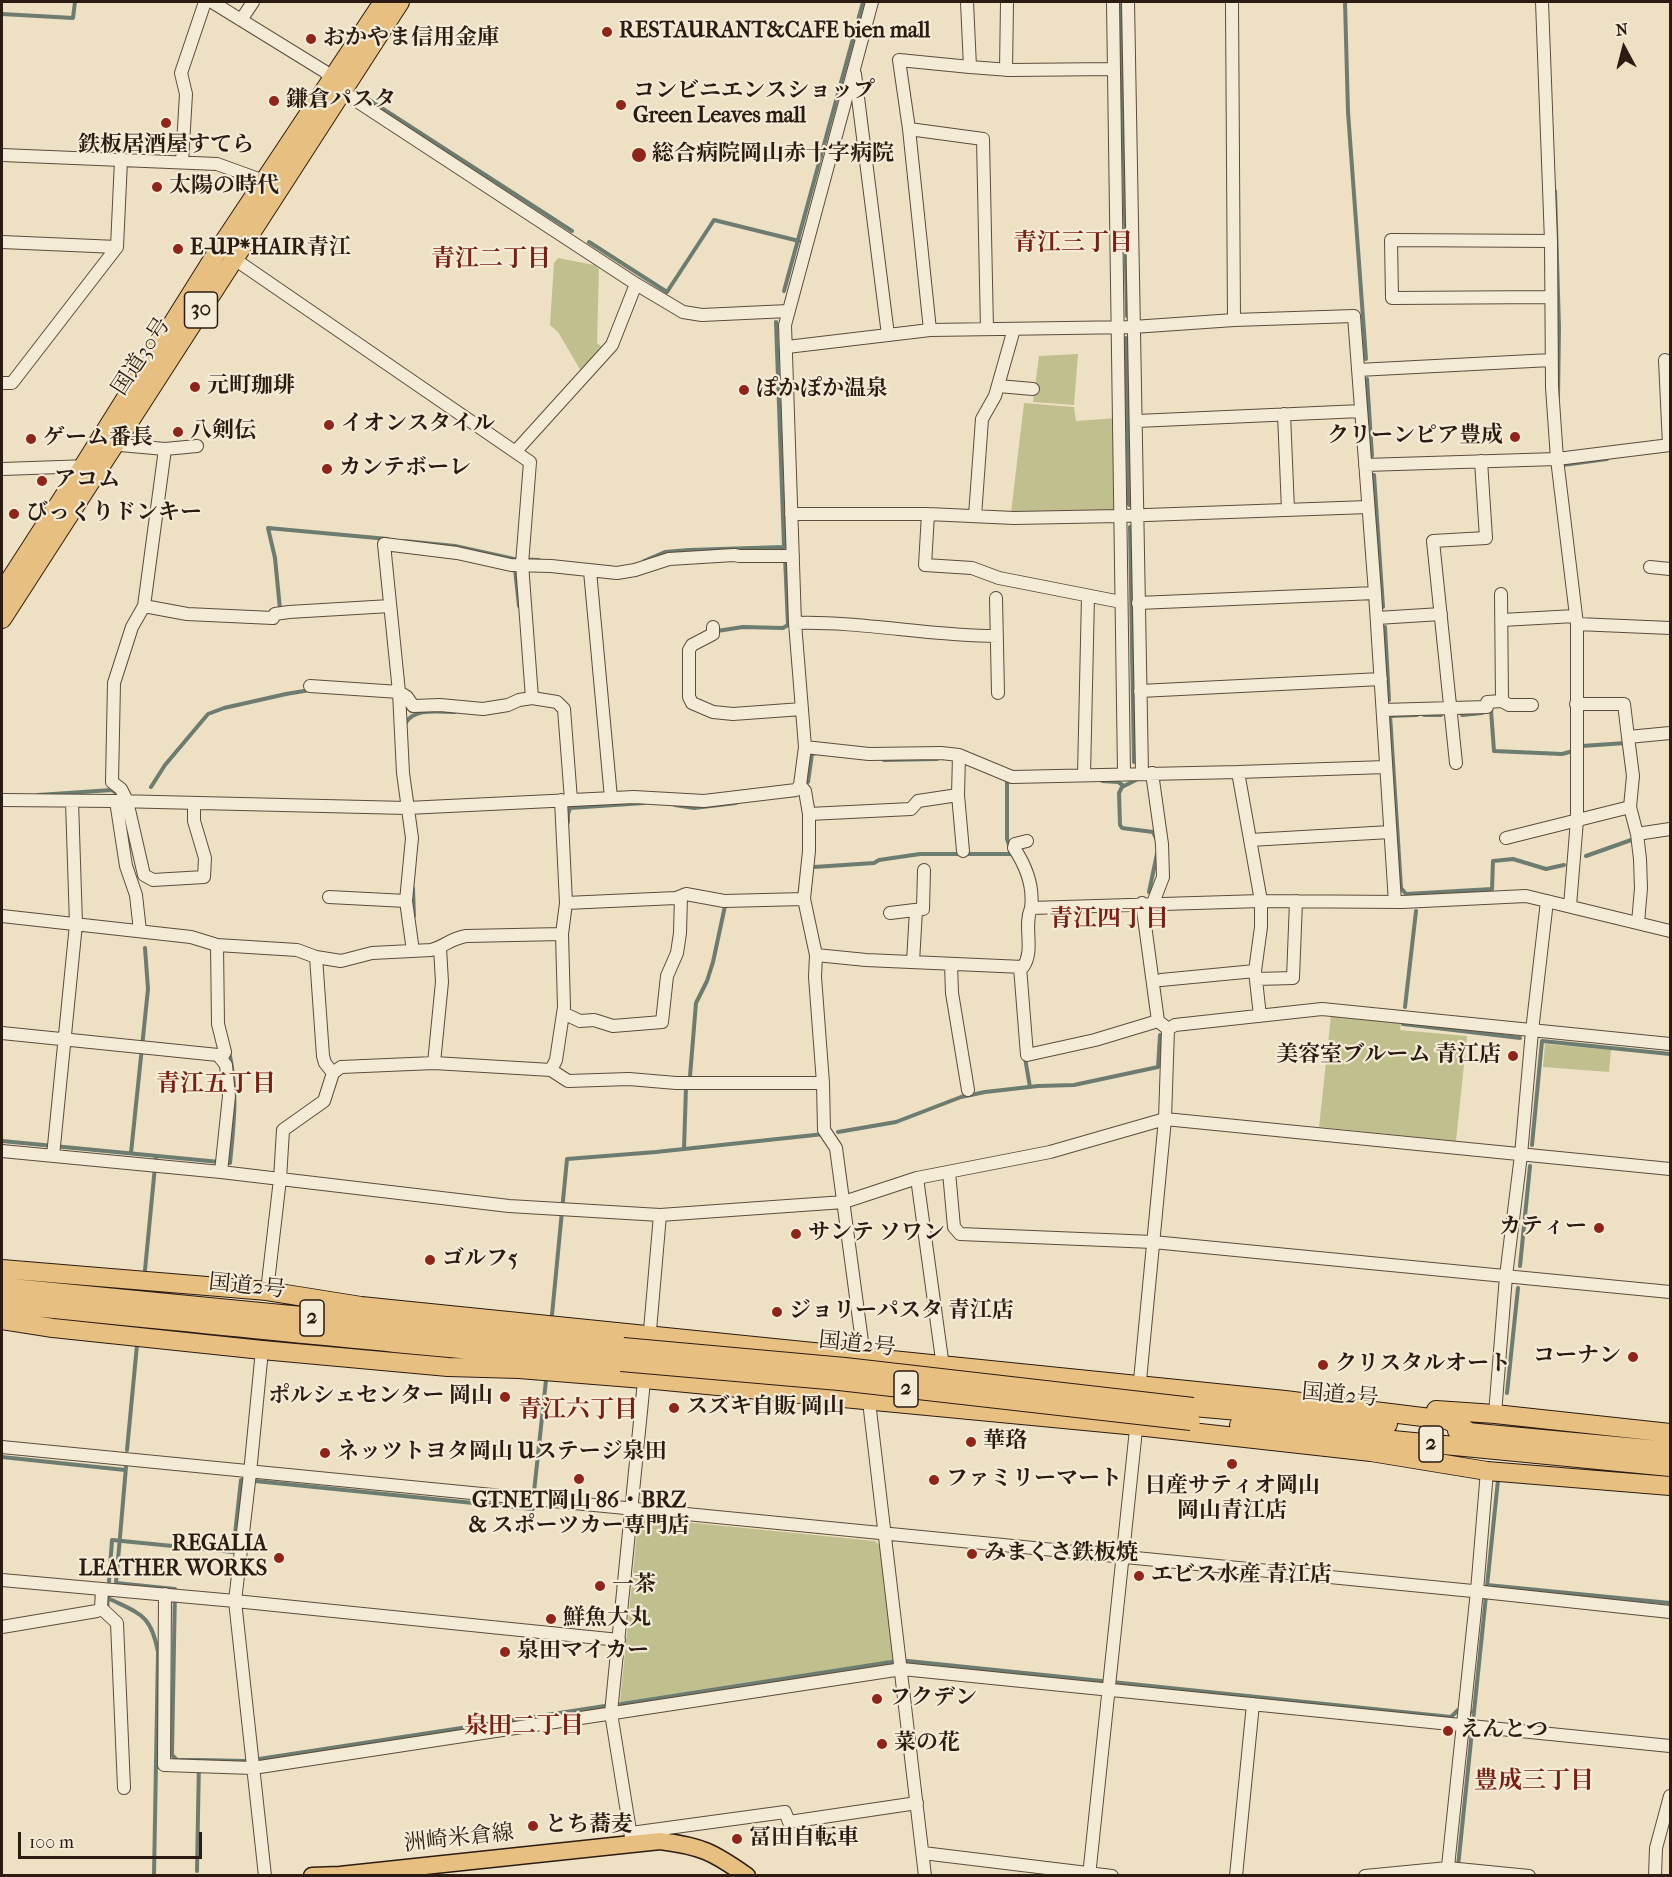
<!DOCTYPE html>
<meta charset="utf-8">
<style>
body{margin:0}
#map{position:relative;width:1672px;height:1877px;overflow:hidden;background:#eee0c2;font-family:"IM FELL French Canon",serif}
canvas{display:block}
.frame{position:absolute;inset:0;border:3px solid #2c1b10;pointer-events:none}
.north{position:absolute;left:1594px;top:18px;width:60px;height:60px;-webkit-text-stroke:4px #f4ebd7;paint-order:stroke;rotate:353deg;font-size:16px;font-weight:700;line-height:24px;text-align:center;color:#2c1b10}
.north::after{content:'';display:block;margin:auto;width:21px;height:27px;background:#2c1b10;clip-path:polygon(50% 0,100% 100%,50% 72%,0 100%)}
.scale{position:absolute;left:18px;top:1832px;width:184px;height:27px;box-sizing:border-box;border:3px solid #2c1b10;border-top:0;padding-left:8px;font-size:18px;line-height:21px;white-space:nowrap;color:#2c1b10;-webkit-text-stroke:4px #f4ebd7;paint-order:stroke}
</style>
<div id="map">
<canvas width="1672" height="1877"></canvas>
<div class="frame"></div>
<div class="north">N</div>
<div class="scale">100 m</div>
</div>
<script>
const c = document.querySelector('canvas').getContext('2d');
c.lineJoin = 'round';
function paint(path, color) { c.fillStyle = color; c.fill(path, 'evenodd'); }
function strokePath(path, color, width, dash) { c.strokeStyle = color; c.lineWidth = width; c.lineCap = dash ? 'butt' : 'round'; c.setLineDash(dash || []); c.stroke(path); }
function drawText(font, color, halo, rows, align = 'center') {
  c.font = font + ' "IM FELL French Canon","Noto Serif JP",serif'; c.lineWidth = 4.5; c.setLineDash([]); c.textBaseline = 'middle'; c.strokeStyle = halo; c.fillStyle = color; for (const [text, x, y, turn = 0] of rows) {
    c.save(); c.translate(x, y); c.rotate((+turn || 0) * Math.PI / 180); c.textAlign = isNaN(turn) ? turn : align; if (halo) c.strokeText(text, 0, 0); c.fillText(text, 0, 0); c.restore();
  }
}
const green = new Path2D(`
 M558,258L594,265L599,269L597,343L602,347L581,371L558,332L550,325L554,263Z
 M1078,354L1074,405L1033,402L1039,356Z
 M1024,403L1074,407L1076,421L1116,418L1117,507L1112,512L1011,513Z
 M1331,1016L1401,1023L1400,1030L1467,1036L1456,1141L1319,1127Z
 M1545,1044L1611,1050L1609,1072L1543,1067Z
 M644,1518L875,1541L880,1546L894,1660L620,1702L638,1522Z`);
const stream = new Path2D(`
 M1345,2L1348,112L1366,359
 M1121,5L1127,316
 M2,14L73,18L75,2
 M363,96L572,231
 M1555,191L1559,328L1558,397
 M589,242L667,292L714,220L799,241
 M784,291L863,2
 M776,322L784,546
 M1126,338L1129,505
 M1367,379L1372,456
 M1563,465L1607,459
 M1374,475L1383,607
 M1130,527L1134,762
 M404,541L455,546L514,559L539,560
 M644,561L665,552L689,550L784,547
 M515,569L519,606
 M280,609L275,558L268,528L388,539
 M1385,627L1389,700
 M717,631L743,627L783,628L788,625L785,557
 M1489,711L1491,710L1494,751L1562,754L1573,751
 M1390,715L1401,888L1406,894L1492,889L1493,861L1513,859L1546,869L1564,865
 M1424,715H1441
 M1462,715L1482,713
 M1390,716L1417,715
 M405,724C414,707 439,712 455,712
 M1582,746L1626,743
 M884,760L937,759
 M1007,780V839L1010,848
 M1136,780L1122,787L1119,793L1120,825L1122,828L1153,832L1156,838
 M1102,781L1118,782L1124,786
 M808,782L812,754L817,753
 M151,787L165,765L208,714L224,708L286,694L310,690
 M38,795L112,790L115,792
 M675,805L694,808L736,803
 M568,822V814L570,808L644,803
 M1586,856L1634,839
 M814,867L874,863L879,860L920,854H1013
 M413,888L414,916
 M1149,892L1157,854
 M1405,1007L1416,911
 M1403,1024L1520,1038
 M1025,1058L1030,1087
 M690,1076L696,1003L707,981L713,962L725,906
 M838,1132L896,1122L961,1097L985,1092L1038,1086L1074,1085L1158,1067L1160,1035
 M2,1141L230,1163C234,1123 238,1091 229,1051
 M1532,1145L1542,1041L1670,1054
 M684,1149L686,1087
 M131,1153L148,989L145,948
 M1520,1266L1530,1166
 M145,1270L156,1156
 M552,1315L567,1159L656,1152L824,1134
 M1507,1393L1518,1288
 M127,1450L137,1345
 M2,1457L125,1470
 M126,1467L116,1583L175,1589L172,1755L177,1760H199L197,1871
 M255,1481L533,1509V1507
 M534,1492L546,1380
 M1487,1585L1670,1603
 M108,1598C140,1614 151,1614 158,1652L154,1875
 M107,1610L112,1540L233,1552L241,1480H243
 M621,1704L891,1662L908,1661L1451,1717L1458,1710L1474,1712
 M259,1759L605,1706
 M199,1760L246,1761
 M1457,1876L1498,1480`);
const minor = new Path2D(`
 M212,2L324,71L352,98L636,284L683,312L702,315L788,311
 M967,2L970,67L899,60L909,129L983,139L987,329
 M1113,2L1124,773
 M1128,2L1142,773
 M1232,2L1234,320
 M1542,2L1551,241L1552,387L1557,459L1577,624V820L1570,906
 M241,20L253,2
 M970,67L1010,70L1114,69
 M1006,70L1007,2
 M855,74L888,335
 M909,129L930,330
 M2,155L217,164L264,181
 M182,162L186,94L181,73L205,2
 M1551,241L1391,240L1392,298L1551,297
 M2,242L117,247
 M230,256L530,462L522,564L532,698L557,702L564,709L571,800
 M787,347L930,330L1133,327L1234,320L1354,316L1375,593L1395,902
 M1665,360L1669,445
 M1358,370L1551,360
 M2,383H12L117,247L121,160
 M998,386L1033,389
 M1284,414L1288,510
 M1137,421L1361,411
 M109,444L165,449L144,606L132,627L114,683L112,782L121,789L127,801L144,875L153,880L204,877L205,858L194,821V804
 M165,449L197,446
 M516,451L612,345L636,284
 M1365,465L1557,459L1670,445
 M2,469L89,466
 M791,514H928L1014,518L1119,516L1368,507
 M928,514L925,565L972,568L999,578L1121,602
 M975,516L982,419L995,396L1014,329
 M1650,567L1670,569
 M590,571L611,798
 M996,598L998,693
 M1138,603L1375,593
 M144,606L187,614L273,618L275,614L289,612L390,606
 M1377,618L1441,614
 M1502,620L1575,616
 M795,623C862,621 929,636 997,636
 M1577,624L1670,628
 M713,627V634L692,645L689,650V697L692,703L713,712L733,714L802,709
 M310,686L399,692L407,697L413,706L440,705L483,709L508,705L519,700L532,698
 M1140,691L1381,679
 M1502,701L1509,705H1532
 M1576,704H1624L1628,737L1670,733
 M1383,710L1487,707V702L1502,701L1501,594
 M1628,737L1633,776L1630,807L1637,834L1640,859L1641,888L1638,923
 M805,747L869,754L941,753L959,755L1012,777L1238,772L1261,901V927L1255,971L1260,1016
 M959,755L958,795L963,851
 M1456,763L1433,541L1486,538L1481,461
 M1238,772L1386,767
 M1152,773L1162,844L1163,877L1153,903
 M1084,775L1088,596
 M2,800L116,801L407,808L634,797L704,801L796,790L800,785
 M116,801L126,866L136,895L140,931
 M809,814L911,809L918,801L958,795
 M1637,834L1670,829
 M1506,838L1630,807
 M1250,840L1390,832
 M1027,841L1015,844L1014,848C1026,866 1034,886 1031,908
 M329,897L406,901
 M566,903L676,898L686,894L724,901L804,899
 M1142,903L1158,1021
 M890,913L923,909L924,870
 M2,916L191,937L217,945L297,950L316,957L341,961L372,953L431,950C446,946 449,939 466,936L562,934
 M217,945L218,1024L225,1052L221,1059
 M413,951L406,901L412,838L403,773L399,692L384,544L457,553L511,565L551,566L617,573L635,570L669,559L734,555L739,556H793
 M816,955L866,960L1023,967C1035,950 1023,927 1031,908L1261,901L1402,902L1526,896L1670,931
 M316,957L323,1056L325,1063L333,1073
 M913,962L916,910
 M951,964L952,993L968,1090
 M1020,967L1027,1055L1095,1040L1158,1021L1168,1029
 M1256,979L1293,978L1296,901
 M1161,980L1255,971
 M563,1013L580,1021L594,1020L613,1026L662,1022L667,976L677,953L680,933L681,896
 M2,1033L218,1055L226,1065L229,1096L221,1172
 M434,1063L442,982L440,948
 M551,1070L556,1060L564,1007L562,934L566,903L561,800
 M2,1151L221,1172L509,1206L660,1215L844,1202L917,1178L1050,1152L1165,1119L1670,1169
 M53,1156L76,924L72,801
 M949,1172L954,1227L960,1234L1153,1242L1670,1292
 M917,1178L943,1367
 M267,1291L280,1179L283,1130L324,1101L333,1073L341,1067L434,1063L551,1070L568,1081L629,1079L676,1083H823
 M649,1342L660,1215
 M262,1350L250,1473L235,1601L265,1876
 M865,1364L836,1148L824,1130L823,1083L815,977L816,955L804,899L809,851V814L805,791L800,785L805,747L795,623L785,325L872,2
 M1139,1391L1165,1119L1168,1029L1175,1025L1322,1009L1670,1044
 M868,1393L925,1876
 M1495,1414L1506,1276L1521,1155L1532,1031L1547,901
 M2,1447L1483,1592L1670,1612
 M2,1580L235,1601L619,1640
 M165,1594L164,1765L253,1768L902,1669L1670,1746
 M101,1608L117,1623L124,1788
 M2,1627L97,1611L101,1608L102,1590
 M631,1833L785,1812L789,1822L917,1803
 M632,1843L611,1713L645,1371
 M923,1853L1112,1876
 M1089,1876L1137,1420
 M1236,1876L1253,1704
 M1365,1876L1448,1868L1529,1876
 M1447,1876L1477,1591L1487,1471
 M1655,1876L1656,1848L1670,1796`);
const major = new Path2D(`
 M312,1876L340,1875L660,1841C701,1846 713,1852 747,1876`);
const highway = new Path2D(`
 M2,592L84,465L219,249L383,2
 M2,619L400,2
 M2,1269L267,1291L361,1306L1285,1400L1447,1420L1468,1431
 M2,1287L623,1347
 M2,1304C208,1324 414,1347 621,1362
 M2,1320L53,1328L262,1350L448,1367L519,1369L644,1379L1137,1426L1371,1452L1487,1471L1670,1486
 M1193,1407L1388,1424
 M1436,1410L1495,1414L1670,1433
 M1239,1425L1670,1467
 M1457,1431L1670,1451`);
const highwayBridge = new Path2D(`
 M623,1347L845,1367L1193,1407
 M621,1362L839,1381L1191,1421`);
const markers = [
 [607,32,6,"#8f2418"],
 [311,39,6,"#8f2418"],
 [274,101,6,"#8f2418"],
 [621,105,6,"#8f2418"],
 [166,123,6,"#8f2418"],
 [639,155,8,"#8f2418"],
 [157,187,6,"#8f2418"],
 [178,249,6,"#8f2418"],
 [195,387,6,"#8f2418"],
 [744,390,6,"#8f2418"],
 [329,425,6,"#8f2418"],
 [178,432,6,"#8f2418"],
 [1515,437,6,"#8f2418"],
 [31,439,6,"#8f2418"],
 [327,469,6,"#8f2418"],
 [42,481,6,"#8f2418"],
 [14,514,6,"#8f2418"],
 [1513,1056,6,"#8f2418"],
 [1599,1228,6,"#8f2418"],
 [796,1234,6,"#8f2418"],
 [430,1260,6,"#8f2418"],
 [777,1312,6,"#8f2418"],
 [1633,1357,6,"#8f2418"],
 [1323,1365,6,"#8f2418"],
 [505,1397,6,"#8f2418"],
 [674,1408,6,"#8f2418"],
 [971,1442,6,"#8f2418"],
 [325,1453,6,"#8f2418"],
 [1232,1464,6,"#8f2418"],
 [579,1479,6,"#8f2418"],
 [934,1480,6,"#8f2418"],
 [972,1554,6,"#8f2418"],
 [279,1558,6,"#8f2418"],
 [1139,1576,6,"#8f2418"],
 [600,1586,6,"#8f2418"],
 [551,1619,6,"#8f2418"],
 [505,1652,6,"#8f2418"],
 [877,1699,6,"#8f2418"],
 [1448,1731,6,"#8f2418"],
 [882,1744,6,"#8f2418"],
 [533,1826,6,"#8f2418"],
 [737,1839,6,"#8f2418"]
];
const shields = [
 [201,310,33],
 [312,1318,24],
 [906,1389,24],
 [1431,1444,24]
];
const shieldNames = [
 ["30",201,310],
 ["2",312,1318],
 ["2",906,1389],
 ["2",1431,1444]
];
const poiNames = [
 ["RESTAURANT&CAFE bien mall",619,32],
 ["おかやま信用金庫",323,39],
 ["コンビニエンスショップ",633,92],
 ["Green Leaves mall",633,117],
 ["鎌倉パスタ",286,101],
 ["鉄板居酒屋すてら",166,146,"center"],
 ["総合病院岡山赤十字病院",652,155],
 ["太陽の時代",169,187],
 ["E-UP*HAIR青江",190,249],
 ["元町珈琲",207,387],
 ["ぽかぽか温泉",756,390],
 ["イオンスタイル",341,425],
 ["八剣伝",190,432],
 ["クリーンピア豊成",1503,437,"right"],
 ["ゲーム番長",43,439],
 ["カンテボーレ",339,469],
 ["アコム",54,481],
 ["びっくりドンキー",26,514],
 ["美容室ブルーム 青江店",1501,1056,"right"],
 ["カティー",1587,1228,"right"],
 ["サンテ ソワン",808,1234],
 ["ゴルフ5",442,1260],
 ["ジョリーパスタ 青江店",789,1312],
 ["コーナン",1621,1357,"right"],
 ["クリスタルオート",1335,1365],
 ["ポルシェセンター 岡山",493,1397,"right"],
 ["スズキ自販 岡山",686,1408],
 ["華珞",983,1442],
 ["ネッツトヨタ岡山 Uステージ泉田",337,1453],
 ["ファミリーマート",946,1480],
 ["日産サティオ岡山",1232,1487,"center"],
 ["岡山青江店",1232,1512,"center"],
 ["GTNET岡山 86・BRZ",579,1502,"center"],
 ["& スポーツカー専門店",579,1527,"center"],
 ["REGALIA",267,1545,"right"],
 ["LEATHER WORKS",267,1570,"right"],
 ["みまくさ鉄板焼",984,1554],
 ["エビス水産 青江店",1151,1576],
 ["一茶",612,1586],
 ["鮮魚大丸",563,1619],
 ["泉田マイカー",517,1652],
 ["フクデン",889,1699],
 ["えんとつ",1460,1731],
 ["菜の花",894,1744],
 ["とち蕎麦",545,1826],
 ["冨田自転車",749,1839]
];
const streetNames = [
 ["国道30号",142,357,-57],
 ["国道2号",247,1287,6],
 ["国道2号",857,1345,6],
 ["国道2号",1340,1396,5],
 ["洲崎米倉線",459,1839,-6]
];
const neighbourhoodNames = [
 ["青江三丁目",1073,244],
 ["青江二丁目",491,260],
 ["青江四丁目",1109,920],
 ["青江五丁目",216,1085],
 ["青江六丁目",578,1411],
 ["泉田二丁目",524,1727],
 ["豊成三丁目",1534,1782]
];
paint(green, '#c0c08e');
strokePath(stream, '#6d7c71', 4);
strokePath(minor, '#5c4c3c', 14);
strokePath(major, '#2c1b10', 19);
strokePath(highway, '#2c1b10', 20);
strokePath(minor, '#f4ebd7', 12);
strokePath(major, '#e7c081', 16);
strokePath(highway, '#e7c081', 18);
strokePath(highwayBridge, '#2c1b10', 20, []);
strokePath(highwayBridge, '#e7c081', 18);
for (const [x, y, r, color] of markers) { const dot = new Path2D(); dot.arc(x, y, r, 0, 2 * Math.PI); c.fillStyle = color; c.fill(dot); strokePath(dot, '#f4ebd7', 2); }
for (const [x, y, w] of shields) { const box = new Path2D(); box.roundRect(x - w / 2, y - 18, w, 36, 4.5); c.fillStyle = '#f4ebd7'; c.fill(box); strokePath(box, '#2c1b10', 1.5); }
drawText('bold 21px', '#2c1b10', null, shieldNames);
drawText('bold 22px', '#2c1b10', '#f4ebd7', poiNames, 'left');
drawText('22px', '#2c1b10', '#f4ebd7', streetNames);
drawText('bold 24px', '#7a1f14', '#f4ebd7', neighbourhoodNames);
</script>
